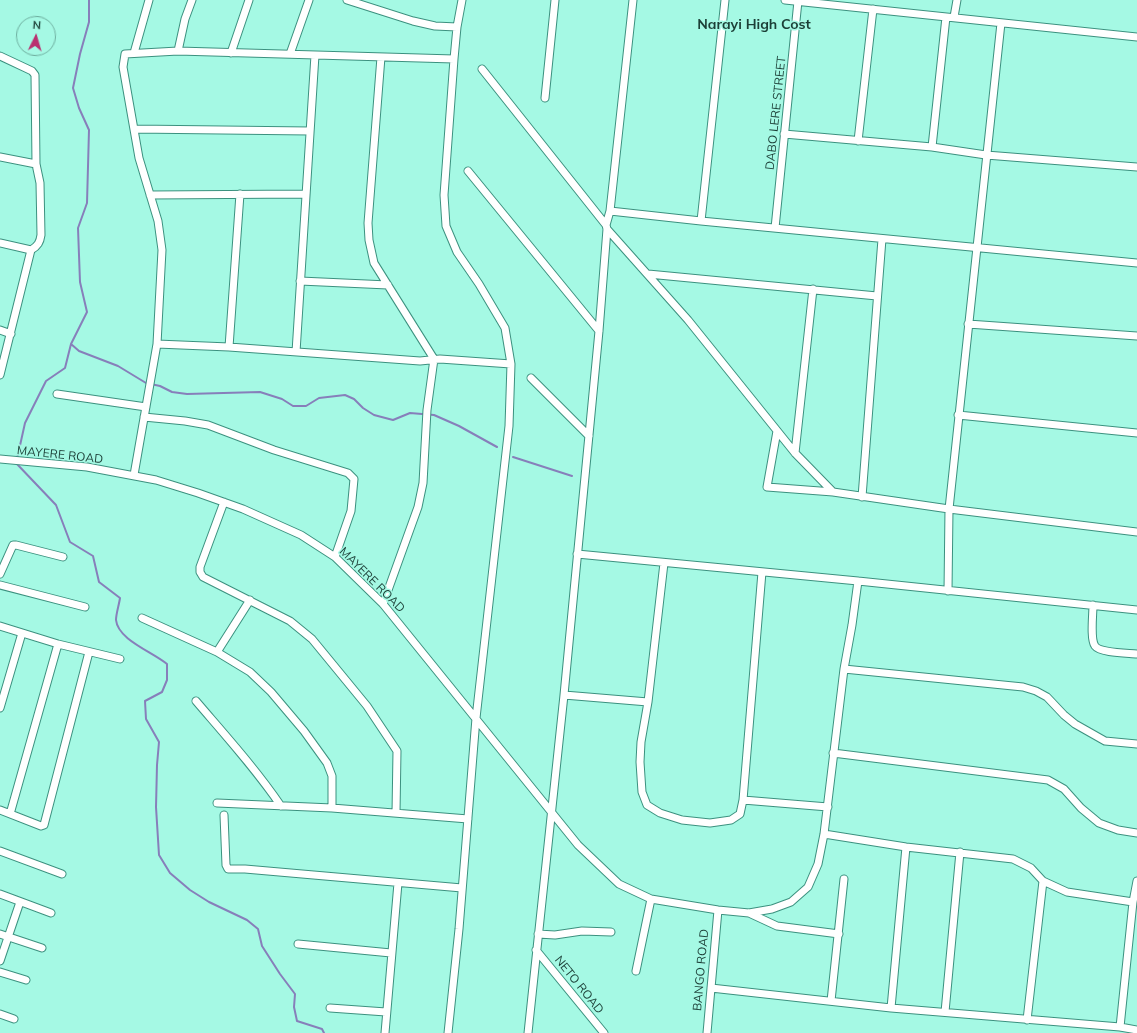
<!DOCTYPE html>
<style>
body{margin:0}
#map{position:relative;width:1137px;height:1033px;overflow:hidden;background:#a5f9e4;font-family:Mulish,sans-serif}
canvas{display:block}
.north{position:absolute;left:16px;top:16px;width:40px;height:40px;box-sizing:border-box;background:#a5f9e4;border:1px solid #6eaf9f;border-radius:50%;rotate:5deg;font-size:11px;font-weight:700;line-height:16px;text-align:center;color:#1c3f37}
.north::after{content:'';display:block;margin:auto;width:14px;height:18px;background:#b93170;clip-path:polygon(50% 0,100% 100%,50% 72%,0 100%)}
</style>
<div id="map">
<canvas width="1137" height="1033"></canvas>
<div class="north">N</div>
</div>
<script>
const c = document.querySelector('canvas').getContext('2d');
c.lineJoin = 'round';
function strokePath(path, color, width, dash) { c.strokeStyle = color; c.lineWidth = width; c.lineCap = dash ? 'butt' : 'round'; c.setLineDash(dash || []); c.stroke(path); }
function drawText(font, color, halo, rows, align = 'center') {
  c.font = font + ' Mulish,sans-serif'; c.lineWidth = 3; c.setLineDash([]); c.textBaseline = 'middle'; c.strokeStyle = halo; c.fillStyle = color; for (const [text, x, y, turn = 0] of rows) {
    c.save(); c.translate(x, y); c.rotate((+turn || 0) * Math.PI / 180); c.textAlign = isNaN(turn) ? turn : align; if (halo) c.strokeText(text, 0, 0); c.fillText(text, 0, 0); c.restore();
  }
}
const stream = new Path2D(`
 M71,344L79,351L118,366L146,383L160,386L172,392L187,394L260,392L282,399L293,406H306L319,398L345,395L354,399L363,408L374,415L393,420L410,413L434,415L459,426L497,447
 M513,457L572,476
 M17,459L25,423L46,381L65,368L71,344L87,312L80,282L78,228L87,203L89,130L79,108L73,88L80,54L89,22V0
 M16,463L56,505L70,542L93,556L99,582L120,598C119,605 116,614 116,620C118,640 153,652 167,664V680L162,692L145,701L146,719L159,742L157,765L156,807L159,855L170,873L190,890L209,902L247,920L258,929L262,946L280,974L295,994L294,1007L297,1021L322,1029L324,1033`);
const minor = new Path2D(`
 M347,0L413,21L435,26L457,27
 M785,0L1137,37
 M954,17L957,0
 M178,51L185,19L192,0
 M134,53L149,0
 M231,53L249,0
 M290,54L309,0
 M0,56L32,71L35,75L36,164L40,183L41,235C40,242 38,246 31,250L0,243
 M381,57L368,223L369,240L374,263L434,359L427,410L423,483L418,507L383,604
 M482,69L606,225
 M545,98L555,0
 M134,129L310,131
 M784,134L932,147L986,155L1137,167
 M858,141L873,9
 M932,147L946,17
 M0,157L36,164
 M468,171L599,331
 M150,195L306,194
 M610,211L701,221L1137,263
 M701,221L725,0
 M775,228L798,1
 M607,229L688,320L795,453L833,492L949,509L1137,532
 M648,274L877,296
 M300,281L388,285
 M968,324L1137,336
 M0,330L11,334
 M157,344L229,347L420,361L440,359L511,364
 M229,347L240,194
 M296,352L315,55
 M0,375L31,250
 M531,378L589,436
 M57,394L146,407
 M958,415L1137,433
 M144,417L185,421L208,425L274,450L348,473L354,479L351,511L335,557
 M777,431L767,487L833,492
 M795,453L813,289
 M0,459L87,467L156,480L198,493L243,509L301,535L335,557L383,604L578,845L619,884L651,899L718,910L749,913L772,909L791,902L808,887L818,864L824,834L844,669L852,625L858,581
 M134,475L157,344L162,250L158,221L139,158L123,67L125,54L178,51L454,59
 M862,497L882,239
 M224,502L200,567V572L203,577L290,621L312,639L367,706L397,751L396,813
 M577,554L858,581L1137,610
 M664,563L648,702L641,742L640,762L642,792L647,805L660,813L682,820L710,823L731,820L740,814L743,800L762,572
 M0,574L13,545H16L63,557
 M0,585L85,607
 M948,591L949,509L1001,23
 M1093,605C1093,615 1090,639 1095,646C1100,653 1128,653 1137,654
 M142,618L217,652L250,672L271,692L304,731L327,763L332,776V808
 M0,626L58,644L120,659
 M217,652L250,600
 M844,669L1023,687L1036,691L1047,697L1064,715L1075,724L1105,741L1137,744
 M564,695L648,702
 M196,701C225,735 255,768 281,806
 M0,708L22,633
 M833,753L1048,780L1064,789L1081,808L1099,823L1118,830L1137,833
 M743,800L828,807
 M217,803L332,808L468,819
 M0,810L41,826L44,825L89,652
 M10,814L58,644
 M224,815L226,865L228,869H245L462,888
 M824,834L906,847L1013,859L1031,868L1043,881L1067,892L1133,902
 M0,851L62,874
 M0,894L51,913
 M749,913L777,926L839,934
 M0,934L42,948
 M538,934L555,935L582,931L611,932
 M298,944L391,953
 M536,950L604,1033
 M0,961L20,902
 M636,971L651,899
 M0,972L26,980
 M711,988L891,1008L1120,1027L1137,1030
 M831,1001L844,879
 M330,1008L386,1012
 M891,1008L906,847
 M945,1012L960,852
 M0,1014L14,1019
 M1027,1020L1043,881
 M1120,1027L1133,902L1137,881
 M385,1033L398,883
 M448,1033L459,929L476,718L509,426L511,364L505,328L479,284L457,252L446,226L444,195L454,59L457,27L462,0
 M528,1033L564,695L599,331L607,229L606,225L610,211L633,0
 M707,1033L718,910`);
const streetNames = [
 ["DABO LERE STREET",776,113,-84],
 ["MAYERE ROAD",60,455,6],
 ["MAYERE ROAD",372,580,45],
 ["BANGO ROAD",701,970,-85],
 ["NETO ROAD",579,985,51]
];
const quarterNames = [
 ["Narayi High Cost",754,25]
];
strokePath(stream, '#877fba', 2);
strokePath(minor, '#3c917f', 9);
strokePath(minor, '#fff', 7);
drawText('12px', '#1c3f37', '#a5f9e4', streetNames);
drawText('bold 14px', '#1c3f37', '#a5f9e4', quarterNames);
</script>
